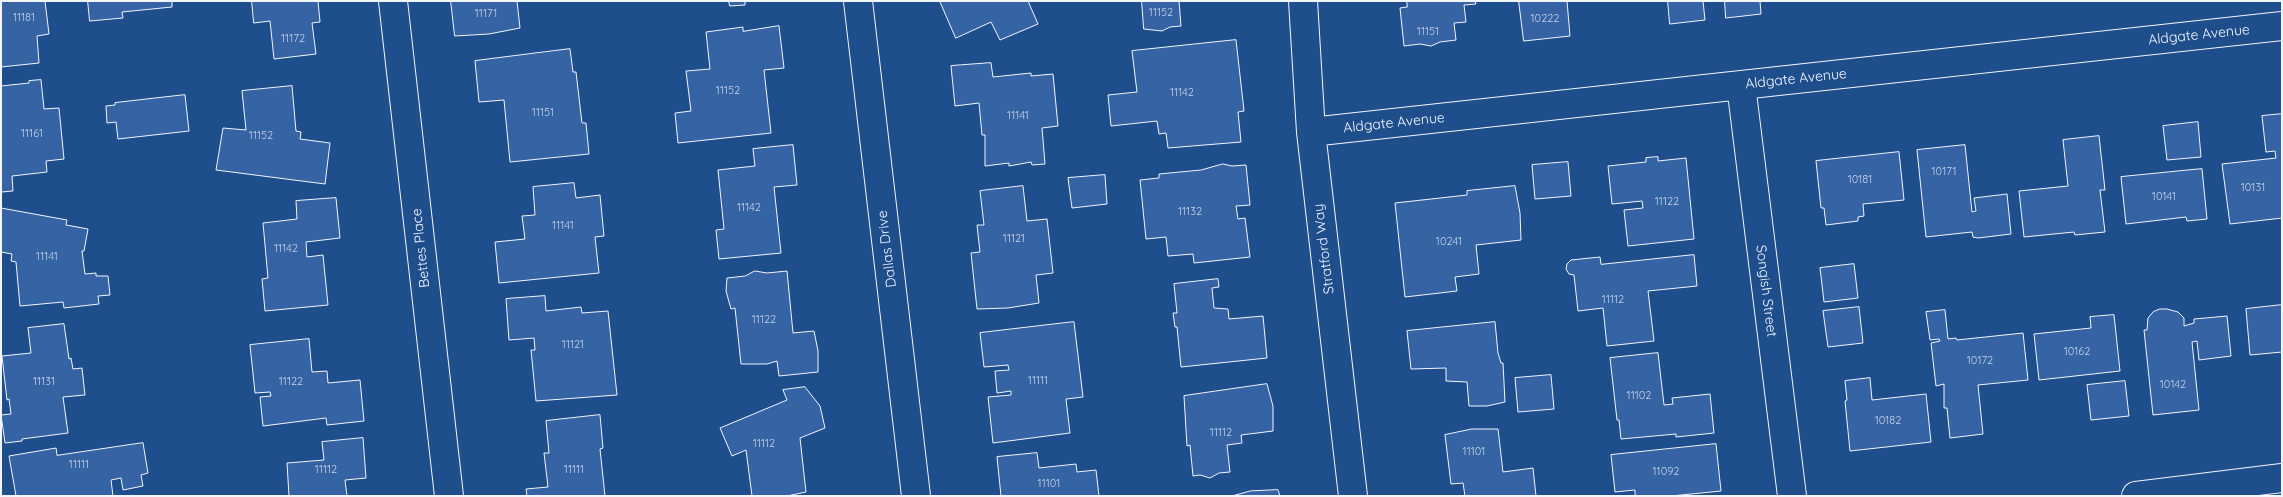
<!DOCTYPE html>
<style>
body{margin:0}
#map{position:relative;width:2283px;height:497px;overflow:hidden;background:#1f4e8c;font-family:Quicksand,sans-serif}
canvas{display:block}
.frame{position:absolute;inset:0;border:2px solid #f2f6ff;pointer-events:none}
</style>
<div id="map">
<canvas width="2283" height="497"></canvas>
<div class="frame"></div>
</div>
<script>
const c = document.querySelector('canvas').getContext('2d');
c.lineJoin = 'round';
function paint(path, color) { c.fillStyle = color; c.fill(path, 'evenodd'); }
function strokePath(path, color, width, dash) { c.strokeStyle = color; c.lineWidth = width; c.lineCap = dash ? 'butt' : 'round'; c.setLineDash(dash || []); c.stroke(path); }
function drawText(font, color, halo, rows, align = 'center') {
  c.font = font + ' Quicksand,sans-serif'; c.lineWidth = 4; c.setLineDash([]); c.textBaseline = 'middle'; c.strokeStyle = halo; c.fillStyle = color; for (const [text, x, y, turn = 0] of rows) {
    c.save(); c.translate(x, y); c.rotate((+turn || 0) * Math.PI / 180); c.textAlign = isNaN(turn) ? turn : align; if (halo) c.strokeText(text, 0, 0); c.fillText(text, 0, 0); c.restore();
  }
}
const building = new Path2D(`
 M1,1H45L49,34L37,36L39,63L1,67Z
 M88,1H172V7L122,12L123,18L90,21Z
 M252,1H318L320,22L312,23L316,54L274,59L270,21L254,23Z
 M451,1H517L520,28L489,34L455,36Z
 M729,1H749L745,2V5L730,6Z
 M940,1H1028L1038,24L1000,40L991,22L956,38Z
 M1142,1H1179L1181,26L1170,27L1162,31L1144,29Z
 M1407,1H1475L1476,4L1464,5L1466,22L1454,23L1456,40L1440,42L1431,46L1420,44L1404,46L1400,8L1407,7Z
 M1519,1H1567L1570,36L1524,41Z
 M1668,1H1703L1705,20L1670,24Z
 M1725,1H1760L1761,14L1726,18Z
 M779,26L784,68L764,70L771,133L678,143L675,113L691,111L686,71L710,69L706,32L743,27V31Z
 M1236,40L1244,111L1238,112L1241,142L1168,148L1166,133L1159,134L1157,121L1111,126L1108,95L1137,92L1132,51Z
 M570,49L573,72H576L582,123H586L589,154L510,162L504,100L479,102L475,61Z
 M991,63L993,77L1031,73V76L1053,74L1058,126L1042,128L1045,164L1032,165L1031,162L1009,166V163L985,166V135H982L979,103L955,106L951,66Z
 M41,80L44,109L59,108L64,159L46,161L47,172L12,176L13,191L1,192V86L29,83V81Z
 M292,86L296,131L301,132L300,139L330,143L325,184L216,170L223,128L246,130L242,91Z
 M185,95L189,131L118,139L116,122L107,123L106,106L115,105V103Z
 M2282,114V218L2230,224L2222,164L2276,158L2275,151L2266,152L2262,116Z
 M2198,122L2201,157L2167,160L2163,126Z
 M2099,136L2105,190H2100L2105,232L2075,235L2074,232L2024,237L2019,191L2068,186L2063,140Z
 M793,145L797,185L774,187L781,253L719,259L716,230L724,229L718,170L755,166L753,149Z
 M1965,145L1972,212L1976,211L1974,198L2007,194L2011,234L1978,238L1973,237L1972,232L1926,237L1917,150Z
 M1899,152L1904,200L1863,204L1864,216L1858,217V221L1826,225L1824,208H1821L1816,161Z
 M1658,157V161L1686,158L1694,239L1628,246L1624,210L1643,208L1642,201L1612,204L1608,166L1646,162V158Z
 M1568,162L1571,196L1535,199L1532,165Z
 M1223,164L1232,166L1246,165L1250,205L1236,206L1238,219L1245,218L1250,257L1194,263L1193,254L1168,256L1166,237L1146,239L1140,180L1159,178V174L1201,170Z
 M2202,169L2207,219L2187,221L2186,217L2126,224L2121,177Z
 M1105,175L1107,204L1072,208L1068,178Z
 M574,183L576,198L600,195L604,236L595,237L599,273L499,283L495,242L525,239L522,216L535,215L533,187Z
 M1023,186L1027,221L1047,219L1053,273L1036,275L1039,303L1008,308L977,309L971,253L980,252L977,225H984L980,191Z
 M1515,186L1520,213L1521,240L1476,245L1479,274L1455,277L1457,291L1405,297L1395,203L1467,195V191Z
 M336,198L340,238L306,242L307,257L323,255L328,305L265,311L262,279L268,278L263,223L297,219L296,201Z
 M1,208L67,220L66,225L88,229L84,251H82L85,274L96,273V276H108L110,295L98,296L99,304L64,308L63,302L20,306L16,262L11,261L12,254L1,252Z
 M1694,255L1697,286L1648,291L1654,341L1607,346L1603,308L1578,311L1574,275L1569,274L1566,269L1567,264L1571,260L1600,257L1601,264Z
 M1854,264L1858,298L1824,302L1820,268Z
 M755,271L767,273L787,271L793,333L814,331L818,351V372L779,376L777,361L767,364H741L735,308L731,309L726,291L727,278L745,276Z
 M1218,279L1219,287L1212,288L1214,308L1228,309L1229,319L1263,316L1267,358L1181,367L1177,327H1175L1173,313H1177L1174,284Z
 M545,296L546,311L581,307L582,313L608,311L617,395L536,401L531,350H535L534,338L509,340L506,299Z
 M2282,305V352L2250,355L2246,309Z
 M1859,307L1863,343L1828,347L1823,311Z
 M2160,309H2167L2178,312L2184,318V326L2194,323V319L2227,316L2231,356L2199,360L2197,341L2192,342L2199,410L2153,415L2144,330H2147L2148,318L2153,312Z
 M1945,310L1948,339L1956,338L1957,340L2023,333L2028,380L1978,385L1983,434L1950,438L1947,408H1944V384L1936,386L1931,343L1940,341L1939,339L1930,340L1926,312Z
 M2114,315L2120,371L2039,380L2034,334L2091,328L2090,317Z
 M1074,322L1083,397L1066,399L1070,433L993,443L988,397L1011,395V391L997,393L995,371L1009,370L1008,365L984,367L980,333Z
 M1495,322L1498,353L1501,363H1503L1505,402L1487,406H1469L1467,382L1446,381V368L1411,369L1407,331Z
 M64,324L69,359L71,358L73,369L82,368L85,395L63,397L68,433L22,439V441L5,443L1,415L11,414L9,399L7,400L2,356L31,353L28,328Z
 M309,339L312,372L327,371L328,383L360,380L364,421L327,425L326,418L263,426L260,397L271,396L270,392L255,393L250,345Z
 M1658,353L1664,405L1673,404L1672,398L1710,394L1714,433L1676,437V434L1621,439L1619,420H1617L1610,358Z
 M1551,375L1554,409L1518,412L1515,378Z
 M1870,378L1872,400L1926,394L1931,442L1850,451L1845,401L1847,400L1845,381Z
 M2125,381L2129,416L2091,420L2087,385Z
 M1267,384L1273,406V431L1241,435L1242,443L1227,445L1230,472L1219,473L1210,478L1200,475L1193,476L1190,445L1187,446L1184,396Z
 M805,387L820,406L825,428L800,438L806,492L787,496H752L746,450L732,456L720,428L787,400L783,390Z
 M600,415L603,448L600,449L605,496H527L526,489L548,487L544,453H549L546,421Z
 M1472,429H1498L1503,472L1533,468L1536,496H1465L1463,483L1451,484L1445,435Z
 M363,438L366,478L345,480L347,496H289L287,463L324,460L322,442Z
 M143,443L148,473L141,475L143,486L123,490L121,478L111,480L113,496H16L9,456L56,448L57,455Z
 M1716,444L1721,491L1671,496H1635V490L1615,492L1611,455Z
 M1037,453L1039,468L1076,464L1077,472L1096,470L1099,496H1001L997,457Z
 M1278,490L1280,496H1232L1250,491Z`);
const street = new Path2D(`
 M393,1L449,496
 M858,1L916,496
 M1303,1L1311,132L1353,496
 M1741,85L1792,496
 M1311,132L2282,26
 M2136,496L2282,478`);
const numberNames = [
 ["11152",1161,13],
 ["11171",486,14],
 ["11181",24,18],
 ["10222",1545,19],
 ["11151",1428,32],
 ["11172",293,39],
 ["11152",728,91],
 ["11142",1182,93],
 ["11151",543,113],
 ["11141",1018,116],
 ["11161",32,134],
 ["11152",261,136],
 ["10171",1944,172],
 ["10181",1860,180],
 ["10131",2253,188],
 ["10141",2164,197],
 ["11122",1667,202],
 ["11142",749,208],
 ["11132",1190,212],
 ["11141",563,226],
 ["11121",1014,239],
 ["10241",1449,242],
 ["11142",286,249],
 ["11141",47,257],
 ["11112",1613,300],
 ["11122",764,320],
 ["11121",573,345],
 ["10162",2077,352],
 ["10172",1980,361],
 ["11111",1038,381],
 ["11131",44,382],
 ["11122",291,382],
 ["10142",2173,385],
 ["11102",1639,396],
 ["10182",1888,421],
 ["11112",1221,433],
 ["11112",764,444],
 ["11101",1474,452],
 ["11111",79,465],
 ["11112",326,470],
 ["11111",574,470],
 ["11092",1666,472],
 ["11101",1049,484]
];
const streetNames = [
 ["Aldgate Avenue",2199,35,-6],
 ["Aldgate Avenue",1796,79,-6],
 ["Aldgate Avenue",1394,123,-6],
 ["Bettes Place",421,248,-96],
 ["Dallas Drive",887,249,-97],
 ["Stratford Way",1324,249,-97],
 ["Songish Street",1766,291,83]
];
paint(building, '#3563a3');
strokePath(building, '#f2f6ff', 1);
strokePath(street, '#f2f6ff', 30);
strokePath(street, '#1f4e8c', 28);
drawText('11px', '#c3d1e8', null, numberNames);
drawText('14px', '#f2f6ff', '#1f4e8c', streetNames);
</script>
